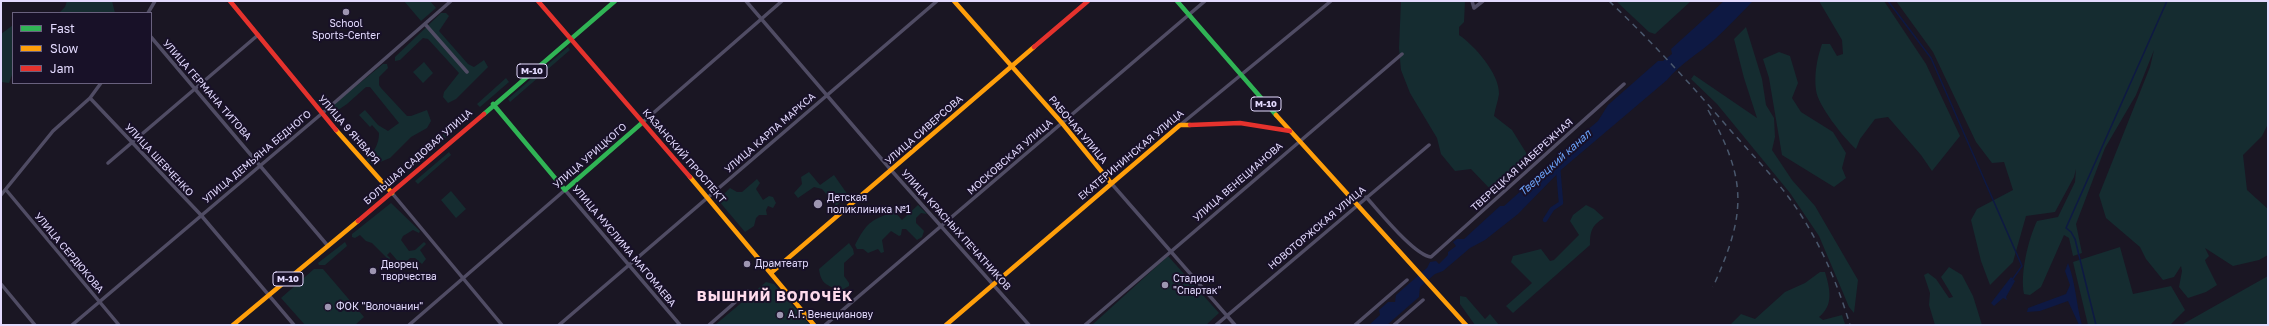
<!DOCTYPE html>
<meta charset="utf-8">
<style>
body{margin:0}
#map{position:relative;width:2269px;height:326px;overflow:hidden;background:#1a1623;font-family:"Golos Text",sans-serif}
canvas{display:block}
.frame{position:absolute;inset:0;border:2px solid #e3dafe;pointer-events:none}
.legend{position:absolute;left:12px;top:12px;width:140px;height:72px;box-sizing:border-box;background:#181128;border:1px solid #69617e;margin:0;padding:5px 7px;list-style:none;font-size:12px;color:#e3dafe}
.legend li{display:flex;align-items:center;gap:8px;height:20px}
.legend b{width:20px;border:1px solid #69617e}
</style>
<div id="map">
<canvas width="2269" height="326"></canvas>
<div class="frame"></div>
<ul class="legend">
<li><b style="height:5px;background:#30b455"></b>Fast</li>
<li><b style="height:5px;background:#ff9f0a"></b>Slow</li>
<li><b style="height:5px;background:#e5322d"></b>Jam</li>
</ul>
</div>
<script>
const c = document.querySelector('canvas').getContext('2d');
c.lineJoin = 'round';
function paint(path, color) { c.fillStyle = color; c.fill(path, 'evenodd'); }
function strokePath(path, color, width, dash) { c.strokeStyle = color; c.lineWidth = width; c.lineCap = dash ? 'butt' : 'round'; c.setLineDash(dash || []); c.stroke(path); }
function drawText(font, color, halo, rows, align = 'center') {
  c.font = font + ' "Golos Text",sans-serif'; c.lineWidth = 4; c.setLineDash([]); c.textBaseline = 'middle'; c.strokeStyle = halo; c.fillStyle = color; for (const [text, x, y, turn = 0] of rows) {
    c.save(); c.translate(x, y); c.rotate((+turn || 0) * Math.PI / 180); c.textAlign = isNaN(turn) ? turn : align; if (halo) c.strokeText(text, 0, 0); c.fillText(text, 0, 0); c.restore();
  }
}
const green = new Path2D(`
 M67,1H112L115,13H59L65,7Z
 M404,1H430L436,8L421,21Z
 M1401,1H1465L1464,22L1459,27V35C1474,45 1500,74 1499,94C1498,101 1495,109 1494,116L1512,130L1530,159L1496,190H1491L1471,169L1455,171L1441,154L1437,138L1410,93L1401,70L1399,48Z
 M1616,1H1691L1655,34L1649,32Z
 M1819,1H1884L1926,64L1960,136L1932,171L1921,155L1888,117L1875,119L1860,139L1856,149C1844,138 1818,106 1816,90C1814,75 1817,58 1822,44H1830L1837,56L1843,54L1842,40Z
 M1896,1H2268V124L2262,136L2243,155L2247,190L2268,209V255L2259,260L2233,266L2205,248L2209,256L2205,260L2206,263L2217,285L2206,292L2188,298L2179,287L2182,271L2181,266L2174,277L2163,280L2146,259L2140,247L2106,218L2099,195L2150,67L2154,50L2136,95L2105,148L2076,224L2082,253L2073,256L2069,238L2064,235L2041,287L2030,295L2024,294C2020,274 2028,240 2037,221L2058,217L2075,182L2076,169L2074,177L2055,212L2026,216L2013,262L1990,285L1981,261L1971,220L1977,209L2013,190L2004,162L1992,163L1976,142L1933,52Z
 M441,13H446L449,16L439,31L468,64L474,67L484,60L488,67L456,99L448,103L443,97L444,92L459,73L428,39L423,38L400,60L395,61V57Z
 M13,25V72L9,83L1,82V34Z
 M1746,27L1762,79L1766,105L1774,118L1775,137L1772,150L1792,180L1815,206L1858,280L1854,313L1849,307L1819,236L1790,193L1717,104L1691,79L1694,75L1757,118L1744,78L1734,39Z
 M568,47L570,50L510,102L508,99Z
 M1779,52L1790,56L1798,83L1792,98L1801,112L1833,132L1846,153L1842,168L1846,178L1834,187L1782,155L1769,78L1763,59Z
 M424,62L433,73L423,83L413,72Z
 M383,64H387L388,68L379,77V85L381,88L407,116H411L427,110L431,121L427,128L411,137L390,158L373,165L366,160C374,151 379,145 379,133L372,125L370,127L359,115L365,110L378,125L388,131L399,123L370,87H366L347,104L338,110L334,109V104Z
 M506,78L509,82L480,107L477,104Z
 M447,131L450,134L408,171L405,168Z
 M449,152L451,155L418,184L415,181Z
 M809,172L820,185L834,175L848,195L836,206L822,189L814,187L798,198L794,193L802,184L801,177Z
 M757,179L760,183L756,189L763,200L769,196L773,197L776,203L773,208L768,206L766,210L767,215H759L756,218L754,226L745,232L718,200L730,188L737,192H742Z
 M451,191L466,209L456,218L441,200Z
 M391,203L420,231L419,233L413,230L403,236L401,240L409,251L415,250L424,242L426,244L420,250L426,259L422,264L415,258H410L402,266L390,252L387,255L390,258L389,260L372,243L366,241L360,235L355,238L352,237V234Z
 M918,205L927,214L921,213L916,218V223L924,231L922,237L917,240L906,229H902L901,235L899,236L891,231L882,240L884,252L881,253L878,249L868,253L863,249H857L855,245C860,235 866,224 876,219C882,216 887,215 893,210L902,220Z
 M1586,205L1594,209L1604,218C1592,225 1590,231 1590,245L1513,313L1506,306L1532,283L1511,262L1513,256L1541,249L1550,261L1554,260L1579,235L1570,221L1573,215Z
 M345,242L347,246L325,265H319L318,263Z
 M849,243L853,249L854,254L844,263V276L849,283V286L840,291C828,285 821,285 819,269Z
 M2120,247L2133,294L2171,286L2185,310L2170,325H2088L2073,262Z
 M1168,256L1219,313L1206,325H1092Z
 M1949,267L1962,275L1973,296L1982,325H1935L1929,305L1930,293L1924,275L1928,273L1936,279L1949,298L1953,297L1941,277Z
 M314,269H323L364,317L355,325H305L281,298Z
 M1820,272H1825C1830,289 1834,305 1819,317L1823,320L1842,315L1845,324L1730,325L1741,314L1755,319L1785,292L1805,283Z
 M2268,276V325H2183V324Z
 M766,282L774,284L810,325H715Z
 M1460,296L1466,297L1485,319L1490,314L1499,325H1475L1460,304Z`);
const water = new Path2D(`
 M1724,1H1753C1740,14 1727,28 1714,40C1698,54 1680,64 1667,80L1562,169L1518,214L1485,240L1470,248L1443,271L1435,274L1420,287L1419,297L1387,325H1369L1380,315L1379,310L1388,302H1395L1396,295L1427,268L1430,262L1436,261L1439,264L1448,255V252L1456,246L1453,242L1457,239H1464L1500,206H1504L1550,165L1553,159L1598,121L1608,105L1658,61H1663L1672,54L1671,49Z
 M2068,263C2076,284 2076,304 2082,325H2079L2068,301L2040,311L2027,312L2028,308L2066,294L2070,285L2065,271Z
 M2011,277L2015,281L2006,297L2007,300L2003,298L1994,306L1991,303Z`);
const stream = new Path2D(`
 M1888,1L1931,58L2022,266L2012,280
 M2096,325L2075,239L2071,232L2066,228L2167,1`);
const canal = new Path2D(`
 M1545,220L1552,209L1561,203L1558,167`);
const street = new Path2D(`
 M746,1L891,170L1029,325
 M1472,1L1474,8L1483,1
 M148,13L155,1
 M425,24L467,72
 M151,37L328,246
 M90,98L200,214L294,325
 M643,122L782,1
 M1180,125L1331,1
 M108,163L258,35
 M1111,183L1235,325
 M7,191L119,325
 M392,193L502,325
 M1,195L53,131L90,98L101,83
 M1366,197C1379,211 1414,255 1431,257L1624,84
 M1,284L35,325
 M72,325L326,110L451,1
 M409,325L565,190L680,325
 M559,325L937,1
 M709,325L748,291
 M825,325L1205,1
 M1085,325L1402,54
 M1216,325L1429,145
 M1355,325L1407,280
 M1394,325L1423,300`);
const fast = new Path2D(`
 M1177,1L1276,115
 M493,104L565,190L643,122
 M484,114L615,1`);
const slow = new Path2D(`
 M954,1L1062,123L1111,183
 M1276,115L1466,325
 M336,130L392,193
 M690,177L814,325
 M772,272L1034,47
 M233,325L358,221
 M946,325L1180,125H1190`);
const jam = new Path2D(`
 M230,1L336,130
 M538,1L690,177
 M1034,47L1088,1
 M1190,125L1240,123L1290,131
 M358,221L484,114`);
const rail = new Path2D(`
 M1609,1C1650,40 1688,81 1725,124C1750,153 1778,180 1799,212C1822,247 1838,285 1850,325
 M1708,110C1748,181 1746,214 1713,287`);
const markers = [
 [346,12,4,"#9d95b1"],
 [818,204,5,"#9d95b1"],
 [747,264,4,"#9d95b1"],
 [373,271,4,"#9d95b1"],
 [1165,285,4,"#9d95b1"],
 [328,307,4,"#9d95b1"],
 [780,315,4,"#9d95b1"]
];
const shields = [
 [532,71,30],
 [1266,104,30],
 [288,279,30]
];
const shieldNames = [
 ["М-10",532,71],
 ["М-10",1266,104],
 ["М-10",288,279]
];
const poiNames = [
 ["School",346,24,"center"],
 ["Sports-Center",346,36,"center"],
 ["Детская",827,198],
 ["поликлиника №1",827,210],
 ["Драмтеатр",755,264],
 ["Дворец",381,265],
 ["творчества",381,277],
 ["Стадион",1173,279],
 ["\"Спартак\"",1173,291],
 ["ФОК \"Волочанин\"",336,307],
 ["А.Г. Венецианову",788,315]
];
const streetNames = [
 ["УЛИЦА ГЕРМАНА ТИТОВА",207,90,49],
 ["УЛИЦА 9 ЯНВАРЯ",349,130,49],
 ["УЛИЦА СИВЕРСОВА",924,130,-41],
 ["РАБОЧАЯ УЛИЦА",1078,130,50],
 ["УЛИЦА КАРЛА МАРКСА",770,133,-41],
 ["ЕКАТЕРИНИНСКАЯ УЛИЦА",1131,155,-40],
 ["УЛИЦА УРИЦКОГО",590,156,-41],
 ["КАЗАНСКИЙ ПРОСПЕКТ",684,156,49],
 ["УЛИЦА ДЕМЬЯНА БЕДНОГО",257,157,-40],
 ["БОЛЬШАЯ САДОВАЯ УЛИЦА",418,157,-41],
 ["МОСКОВСКАЯ УЛИЦА",1010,157,-41],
 ["УЛИЦА ШЕВЧЕНКО",159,160,47],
 ["ТВЕРЕЦКАЯ НАБЕРЕЖНАЯ",1522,165,-42],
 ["УЛИЦА ВЕНЕЦИАНОВА",1238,182,-41],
 ["НОВОТОРЖСКАЯ УЛИЦА",1317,228,-40],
 ["УЛИЦА КРАСНЫХ ПЕЧАТНИКОВ",956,230,48],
 ["УЛИЦА МУСЛИМА МАГОМАЕВА",624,246,50],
 ["УЛИЦА СЕРДЮКОВА",69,253,50]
];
const waterNames = [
 ["Тверецкий канал",1555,163,-42]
];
const districtNames = [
 ["ВЫШНИЙ ВОЛОЧЁК",775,297]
];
paint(green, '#152c30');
paint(water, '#0e1943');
strokePath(stream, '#0e1943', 1.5);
strokePath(canal, '#0e1943', 4.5);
strokePath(street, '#504c64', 3.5);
strokePath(fast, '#30b455', 4.5);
strokePath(slow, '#ff9f0a', 4.5);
strokePath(jam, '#e5322d', 4.5);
strokePath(rail, '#4a586d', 1.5, [6, 5]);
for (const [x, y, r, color] of markers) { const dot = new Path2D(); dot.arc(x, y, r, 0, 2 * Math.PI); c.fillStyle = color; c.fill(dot); strokePath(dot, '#181128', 1.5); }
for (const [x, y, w] of shields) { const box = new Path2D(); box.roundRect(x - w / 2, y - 7, w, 14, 3); c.fillStyle = '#181128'; c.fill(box); strokePath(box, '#e3dafe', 1); }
drawText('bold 9px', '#e3dafe', null, shieldNames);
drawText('10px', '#e3dafe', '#181128', poiNames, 'left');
drawText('10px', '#e3dafe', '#181128', streetNames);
drawText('italic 11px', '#6ba3fa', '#181128', waterNames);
c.letterSpacing = '1px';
drawText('bold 14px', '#fedbec', '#181128', districtNames);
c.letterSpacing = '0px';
</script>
